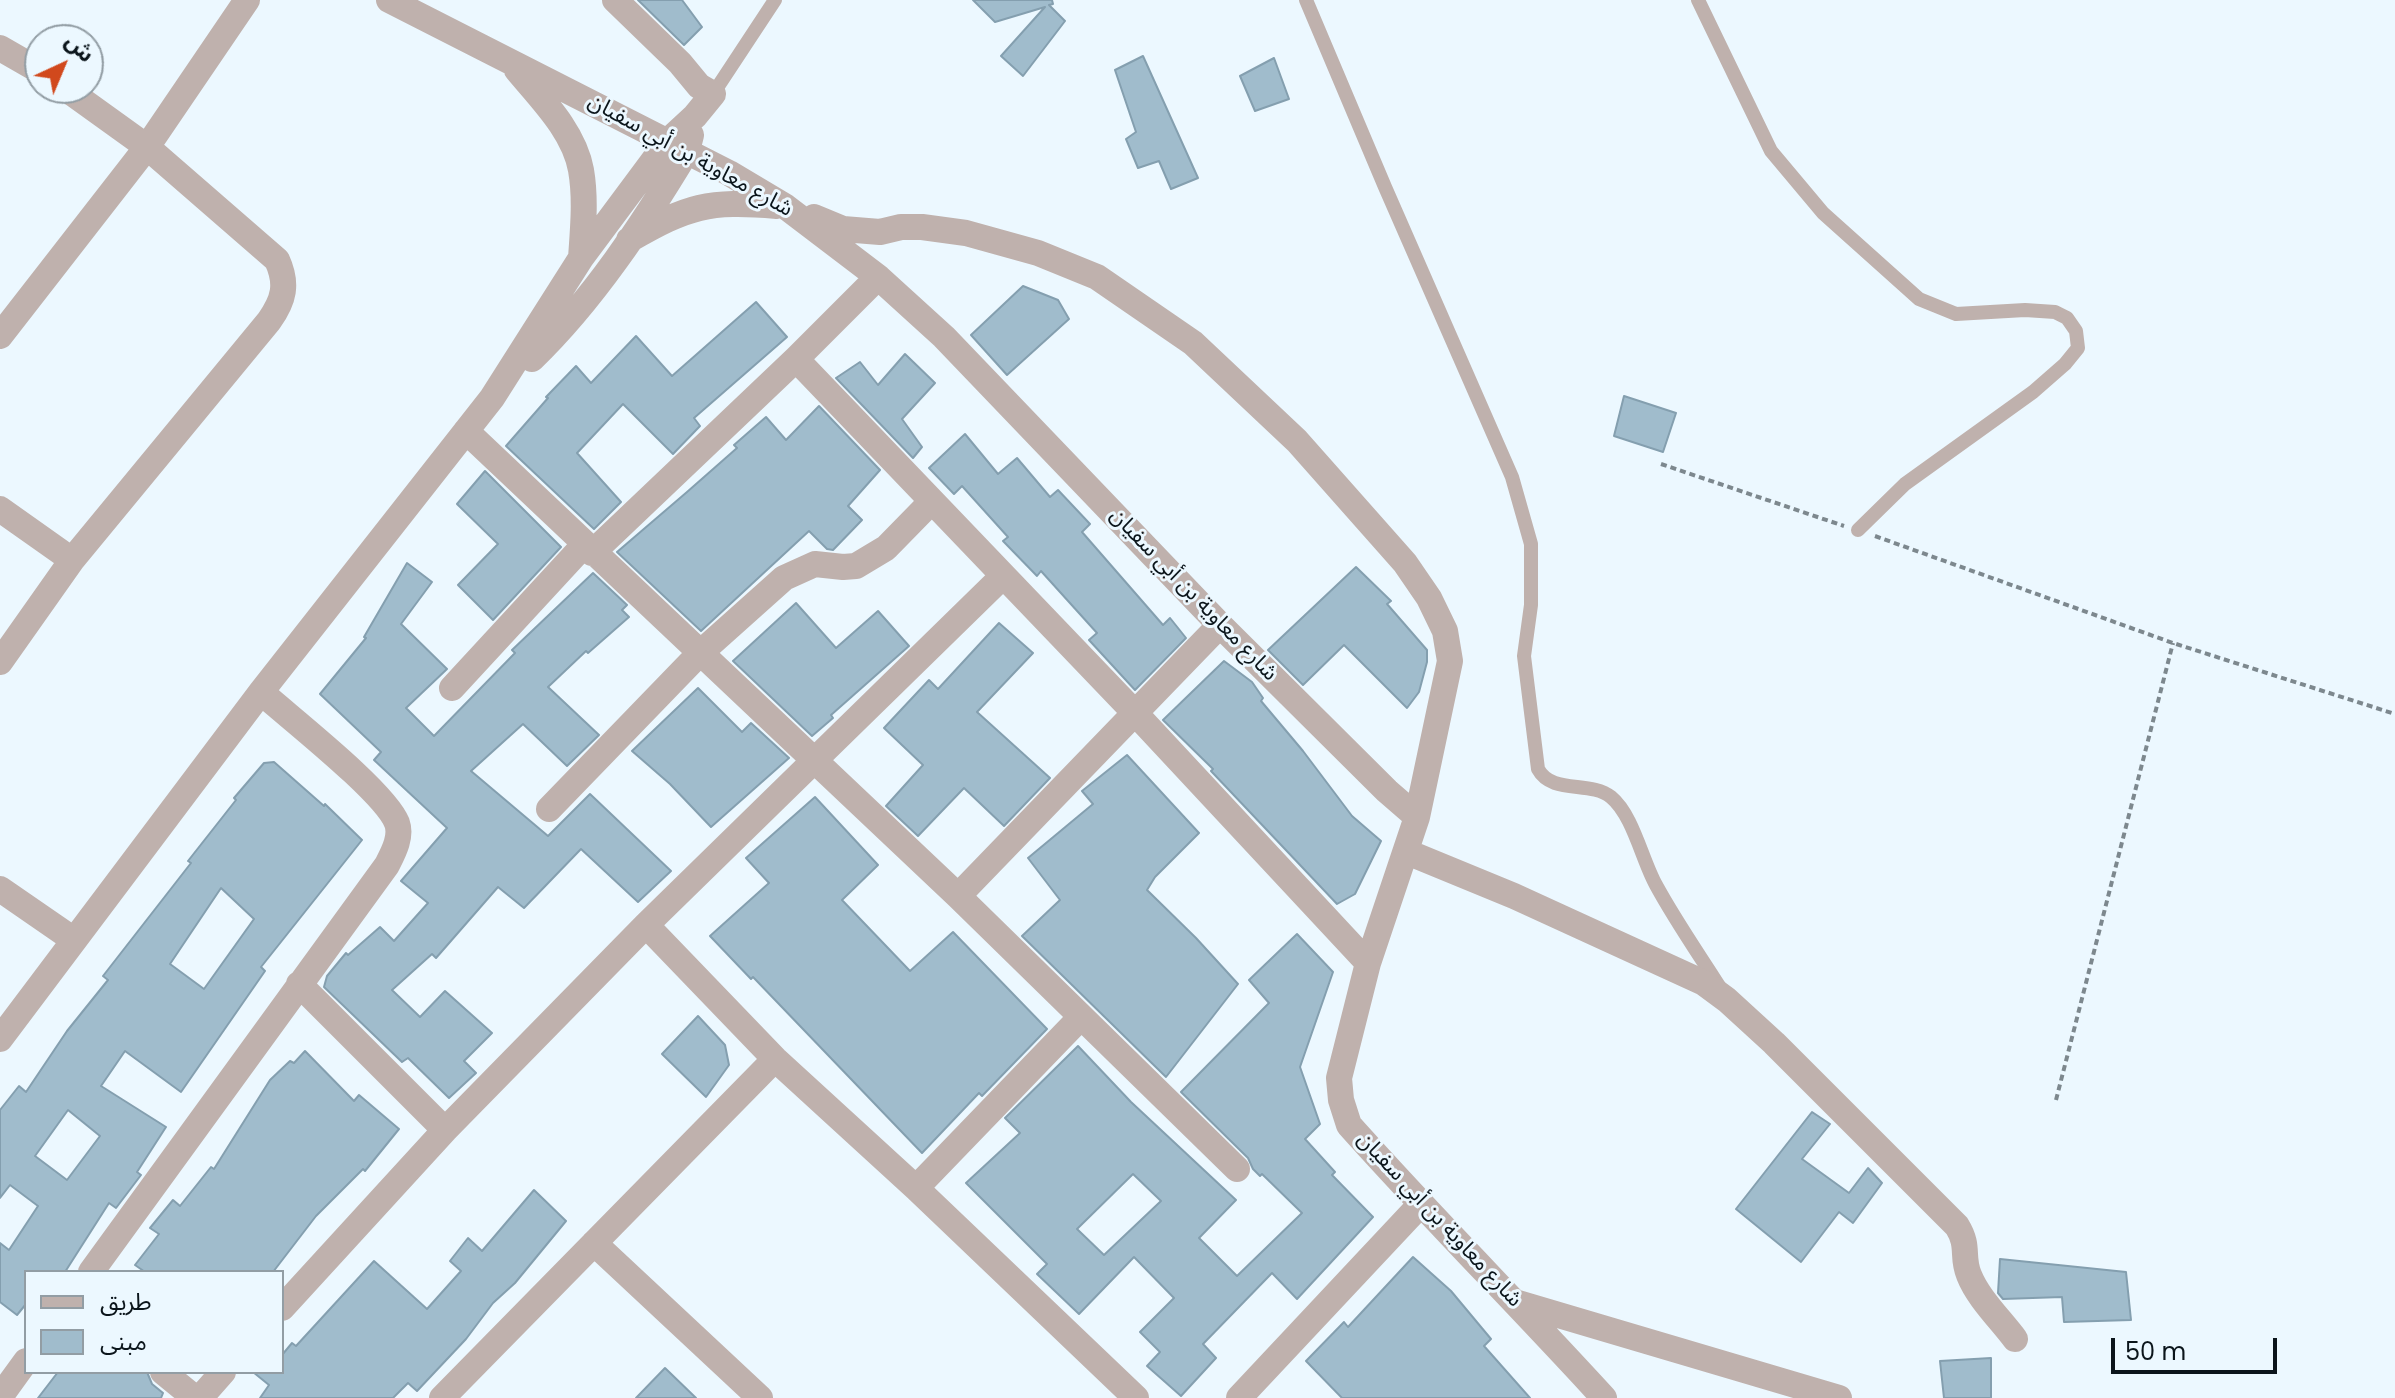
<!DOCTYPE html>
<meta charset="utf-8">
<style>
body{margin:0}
#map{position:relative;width:2395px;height:1398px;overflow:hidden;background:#ecf8ff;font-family:Poppins,"Noto Sans Arabic",sans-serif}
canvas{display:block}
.legend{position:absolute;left:24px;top:1270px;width:260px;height:104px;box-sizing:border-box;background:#ecf8ff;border:2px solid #929da4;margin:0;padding:10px 14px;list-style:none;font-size:24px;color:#0b151b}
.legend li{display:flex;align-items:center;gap:16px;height:40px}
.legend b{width:40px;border:2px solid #929da4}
.north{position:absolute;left:24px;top:24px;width:80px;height:80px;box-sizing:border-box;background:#ecf8ff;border:2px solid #929da4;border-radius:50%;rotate:44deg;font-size:22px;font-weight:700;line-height:32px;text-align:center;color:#0b151b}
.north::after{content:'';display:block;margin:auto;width:28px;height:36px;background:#d1491d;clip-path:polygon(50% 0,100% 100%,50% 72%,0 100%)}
.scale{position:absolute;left:2111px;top:1338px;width:166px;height:36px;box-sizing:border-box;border:4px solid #0b151b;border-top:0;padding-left:10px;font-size:24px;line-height:28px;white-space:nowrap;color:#0b151b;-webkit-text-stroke:6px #ecf8ff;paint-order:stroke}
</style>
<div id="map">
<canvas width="2395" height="1398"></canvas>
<ul class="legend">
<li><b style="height:10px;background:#bfb1ad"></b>طريق</li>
<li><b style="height:22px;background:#a0bccc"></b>مبنى</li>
</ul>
<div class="north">ش</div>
<div class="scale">50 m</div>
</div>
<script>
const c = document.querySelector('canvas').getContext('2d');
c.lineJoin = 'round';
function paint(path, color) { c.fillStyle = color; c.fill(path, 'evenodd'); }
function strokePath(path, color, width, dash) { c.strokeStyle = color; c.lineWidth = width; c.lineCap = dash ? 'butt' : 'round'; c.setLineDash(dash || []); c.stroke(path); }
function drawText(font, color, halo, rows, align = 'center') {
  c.font = font + ' Poppins,"Noto Sans Arabic",sans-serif'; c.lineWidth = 6; c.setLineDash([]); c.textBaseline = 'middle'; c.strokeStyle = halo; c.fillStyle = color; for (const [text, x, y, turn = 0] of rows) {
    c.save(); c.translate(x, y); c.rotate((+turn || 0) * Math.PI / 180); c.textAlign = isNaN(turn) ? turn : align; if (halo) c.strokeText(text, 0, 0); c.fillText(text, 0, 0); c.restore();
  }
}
const building = new Path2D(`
 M638,0H682L702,27L684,45Z
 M973,0H1052L1053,4L1049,5L1065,21L1023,76L1001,56L1045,7L995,22Z
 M1143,56L1198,178L1171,189L1159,161L1138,168L1126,139L1136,132L1115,70Z
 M1274,58L1289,99L1255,111L1240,76Z
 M1023,286L1058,300L1069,319L1007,375L971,335Z
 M756,302L787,337L694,418L700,426L673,454L623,404L577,453L621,502L594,529L506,446L548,398L546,397L576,366L591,383L636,336L672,376Z
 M905,354L935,383L902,419L922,447L913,458L836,378L860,362L878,385Z
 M1624,396L1676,413L1663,452L1614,436Z
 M819,406L880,470L848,506L862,520L833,550L827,549L809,531L701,631L617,552L687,492L737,448L734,445L766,417L786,440Z
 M965,434L998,474L1017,458L1050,497L1058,490L1090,524L1082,532L1163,625L1170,618L1186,638L1135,690L1089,640L1097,633L1041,571L1037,576L1003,541L1008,537L962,486L954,494L929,468Z
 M485,471L561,547L493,620L458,585L498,544L457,504Z
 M407,563L432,582L401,624L447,669L406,708L434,736L515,653L512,650L593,573L627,605L622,610L629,617L588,653L586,651L548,687L599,735L567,766L523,724L471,771L548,836L590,794L671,871L638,902L581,849L524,908L498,887L436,958L432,954L392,990L420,1017L445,991L492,1033L464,1061L476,1073L449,1098L408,1058L402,1062L324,987L327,976L346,953L348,955L380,927L394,941L428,903L401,881L447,828L374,760L381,752L320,694L366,638L364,637Z
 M1356,567L1391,601L1387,604L1427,650V662L1419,692L1407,708L1344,645L1303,685L1268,650Z
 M796,603L836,648L878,611L909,646L831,715L833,718L812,736L733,661Z
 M999,623L1033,653L977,712L1050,778L1004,826L964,788L918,836L886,806L923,765L884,728L929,680L938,689Z
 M1224,661L1252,682L1263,698L1261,701L1303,751L1352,816L1381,841L1355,894L1337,904L1211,771L1213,769L1163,720Z
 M698,688L742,732L751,723L789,758L711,827L670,784L632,751Z
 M1127,755L1199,833L1155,877L1147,890L1196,938L1238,984L1166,1077L1022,936L1060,900L1028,858L1093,804L1082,791Z
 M274,762L324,806L325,804L362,840L261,967L265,971L181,1092L125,1051L101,1086L166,1127L137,1172L141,1175L116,1208L109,1203L65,1272H26V1304L17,1315L0,1302V1243L9,1250L38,1206L10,1185L0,1198V1110L19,1086L26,1092L67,1031L108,980L103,976L191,863L188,861L236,800L234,798L264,763ZM221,888L254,919L204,989L170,964ZM68,1110L100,1136L67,1180L35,1156Z
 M815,797L878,865L842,900L910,971L953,932L1047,1029L982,1096L979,1093L922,1153L753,977L751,979L710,936L769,883L746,858Z
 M1297,934L1333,972L1300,1067L1320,1124L1305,1139L1335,1172L1332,1175L1373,1217L1297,1299L1272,1273L1203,1344L1216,1358L1181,1396L1147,1366L1160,1352L1140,1332L1174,1298L1134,1257L1079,1314L1037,1274L1047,1264L966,1183L1020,1133L1005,1118L1078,1046L1131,1102L1236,1200L1199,1238L1237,1276L1302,1213L1262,1174L1260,1176L1253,1169L1248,1158L1181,1092L1269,1003L1249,980ZM1133,1174L1161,1201L1104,1255L1077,1229Z
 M698,1016L725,1045L729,1065L706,1097L662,1054Z
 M305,1051L354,1101L359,1095L399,1129L365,1171L363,1169L316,1216L273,1272H145L135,1265L159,1234L150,1228L173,1200L180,1206L211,1167L214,1169L270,1080L290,1061L294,1063Z
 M1812,1112L1830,1124L1802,1159L1849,1193L1868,1168L1882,1183L1853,1223L1839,1212L1801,1262L1736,1209Z
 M534,1190L566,1221L515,1283L493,1303L466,1339L417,1391L408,1383L393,1398H260L269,1385L253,1372H282V1355L292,1343L296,1346L374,1261L427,1309L461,1271L450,1261L468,1238L482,1251Z
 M1413,1257L1451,1291L1491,1339L1484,1346L1530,1398H1342L1306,1361L1344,1322L1348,1327Z
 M2000,1259L2126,1272L2131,1320L2064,1322L2062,1297L2003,1299L1998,1293Z
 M1991,1358V1398H1944L1940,1361Z
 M665,1368L696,1398H636Z
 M58,1372H147L152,1384L163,1393L161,1398H38Z`);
const path = new Path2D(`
 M1661,464L1844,526
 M1875,536L2173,643L2395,714
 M2056,1100L2173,643`);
const lane = new Path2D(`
 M1306,0L1385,187L1512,477L1531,544V605L1524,656L1538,769C1552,795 1590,780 1611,797C1633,815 1642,860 1656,885C1675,920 1698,953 1719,986
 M1698,0L1771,151L1823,213L1919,299L1956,314L2025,310L2055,312L2067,318L2076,331L2078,348L2065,364L2033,392L1905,484L1858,530
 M713,94L775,0`);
const street = new Path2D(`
 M389,0L729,173L786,207L878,277L944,337L1220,625L1387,791L1417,817L1368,963L1339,1078L1341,1100L1349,1125C1432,1218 1520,1306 1604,1398
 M0,48L40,71
 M517,70C541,99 574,131 581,170C586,199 583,229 581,258
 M814,217L843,229L880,232L901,227H922L966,233L1038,253L1097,277L1193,343L1297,441L1405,563L1429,598L1445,631L1450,661L1417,817
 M629,240C688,206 708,200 777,206
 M0,336L147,147L247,0
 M532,359C593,300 643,224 687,151L691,135
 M796,359L1136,714L1368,963
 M466,431L958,896L1237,1169
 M0,509L72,560
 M592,553L796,359L878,277
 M0,662L72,560L269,321C284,300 288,284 277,260L147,147L65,88
 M452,688L584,545
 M549,809L699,654L784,578L815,564L843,567L856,566L886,548L932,501
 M1407,852L1514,896L1704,983L1727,1000L1774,1043L1957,1226C1970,1247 1961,1256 1969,1275C1978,1298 2000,1319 2015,1339
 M0,889L74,940
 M958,896L1220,625
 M646,925L775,1059L916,1188L1136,1398
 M299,984L445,1130
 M0,1039L261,692L492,398L581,258L668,141L695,116L713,94L699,86L680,63L615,0
 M916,1188L1081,1017
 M594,1243L760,1398
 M91,1272L387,865C393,853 402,837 397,823C385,792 290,718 261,692
 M1518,1303L1839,1398
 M282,1308L445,1130L646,925L1003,576
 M163,1372L195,1398
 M0,1397L26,1361
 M200,1398L223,1372
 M442,1398L775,1059
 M1239,1398L1420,1205`);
const streetNames = [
 ["شارع معاوية بن أبي سفيان",690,156,29],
 ["شارع معاوية بن أبي سفيان",1193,595,46],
 ["شارع معاوية بن أبي سفيان",1439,1220,47]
];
paint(building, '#a0bccc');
strokePath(building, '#849faf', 2);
strokePath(path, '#7d888e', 4, [6, 4]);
strokePath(lane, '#bfb1ad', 14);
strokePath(street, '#bfb1ad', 26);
drawText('22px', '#0b151b', '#ecf8ff', streetNames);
</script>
